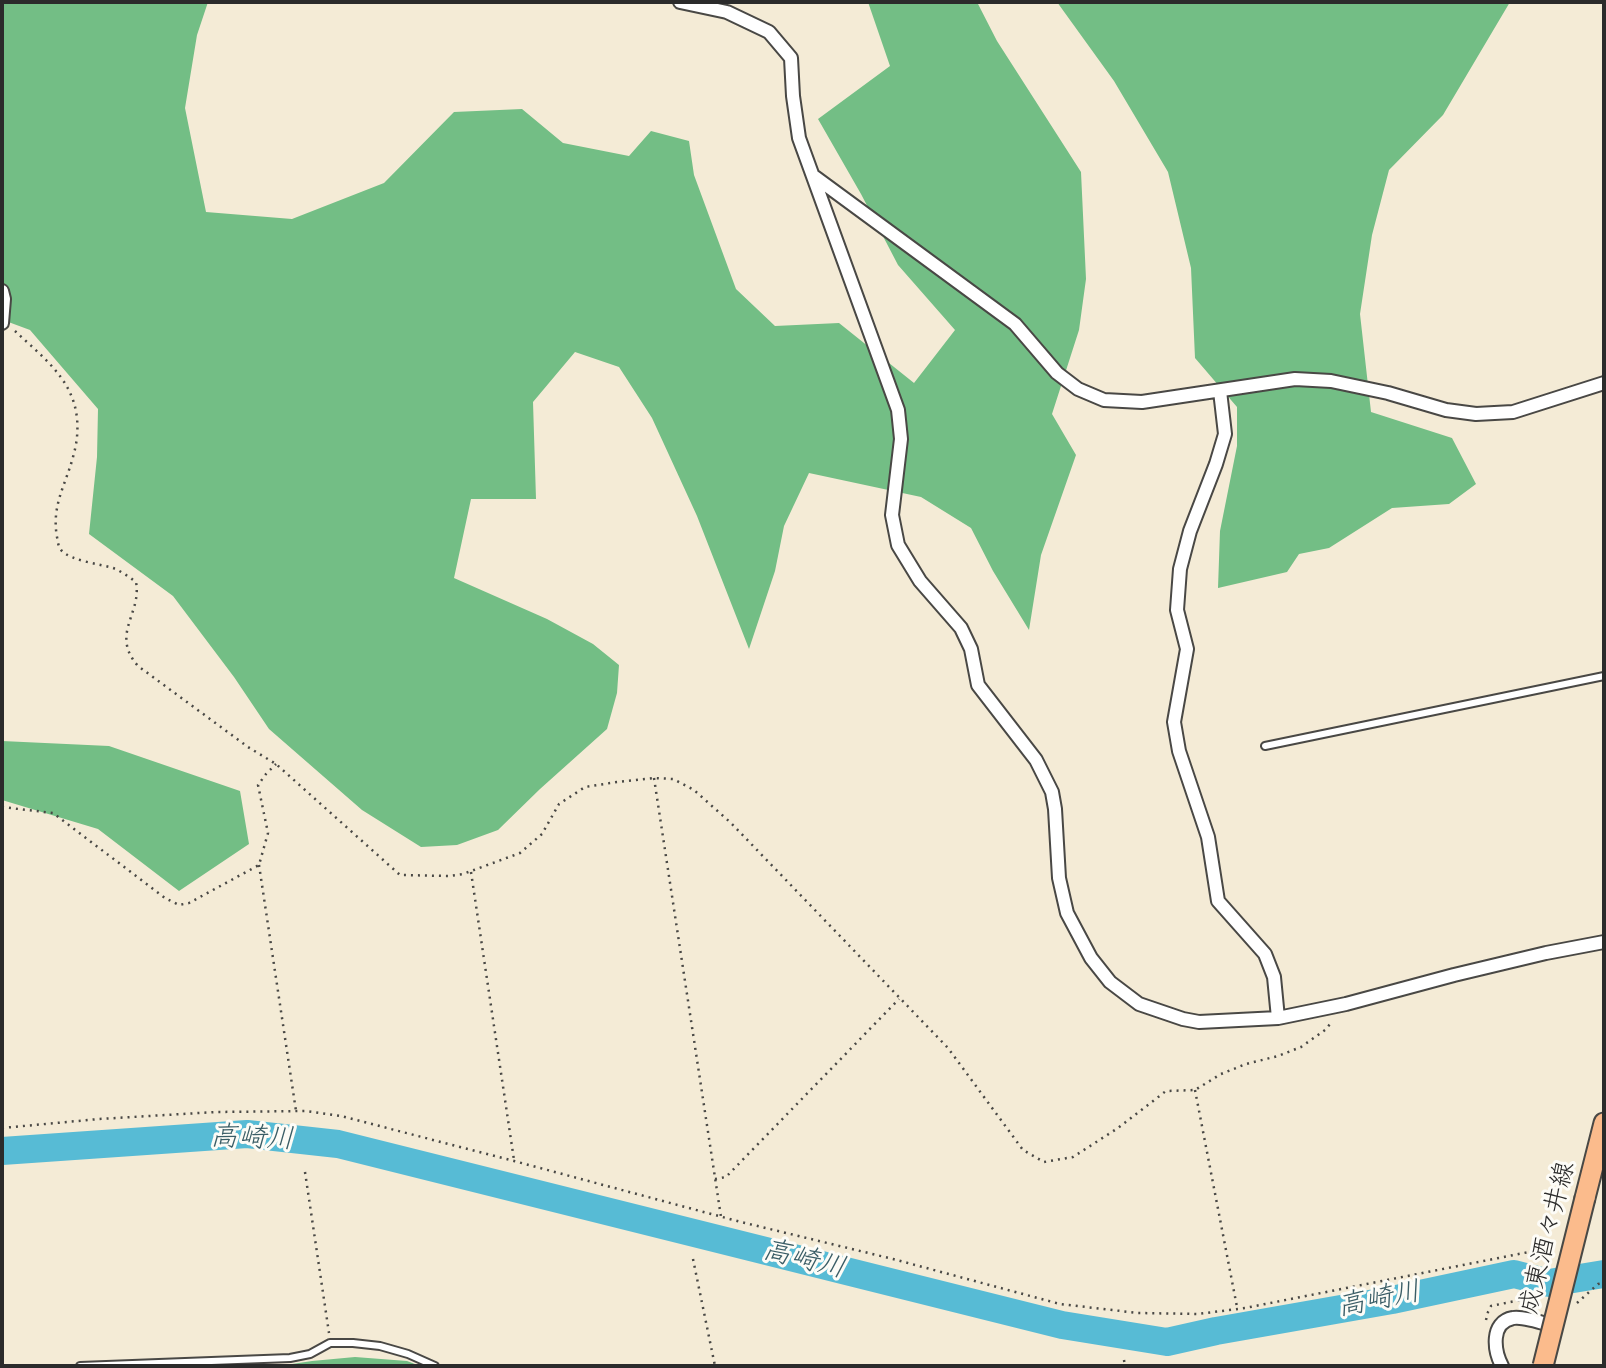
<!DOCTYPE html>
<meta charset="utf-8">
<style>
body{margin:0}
#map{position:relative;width:1606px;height:1368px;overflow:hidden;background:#f4ebd6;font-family:Sriracha,sans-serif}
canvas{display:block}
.frame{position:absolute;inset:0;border:4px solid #2b2b2b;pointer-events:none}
</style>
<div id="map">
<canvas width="1606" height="1368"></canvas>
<div class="frame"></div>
</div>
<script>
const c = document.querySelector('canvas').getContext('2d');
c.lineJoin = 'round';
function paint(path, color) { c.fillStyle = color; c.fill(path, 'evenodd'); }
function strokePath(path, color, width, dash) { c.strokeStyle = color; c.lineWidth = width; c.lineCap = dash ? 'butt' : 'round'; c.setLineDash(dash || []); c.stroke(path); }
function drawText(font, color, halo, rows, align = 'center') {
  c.font = font + ' Sriracha,"Klee One",sans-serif'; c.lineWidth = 6; c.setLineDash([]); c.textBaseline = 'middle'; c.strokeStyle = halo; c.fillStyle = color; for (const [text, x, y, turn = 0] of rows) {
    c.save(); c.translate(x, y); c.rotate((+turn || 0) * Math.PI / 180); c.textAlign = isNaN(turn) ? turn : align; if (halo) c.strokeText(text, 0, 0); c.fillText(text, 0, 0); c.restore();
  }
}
const forest = new Path2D(`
 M2,2H208L197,35L185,108L206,212L292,219L384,183L454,112L522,109L563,143L629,156L651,131L689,141L694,175L736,289L775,326L839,323L914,383L955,330L898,265L861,194L818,119L890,66L868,2H977L997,41L1081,172L1086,279L1079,330L1052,414L1076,455L1041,555L1029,630L993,571L971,528L921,497L809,473L784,526L775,571L749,649L697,516L652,418L619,367L575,352L533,402L536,499H471L454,578L547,619L593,644L619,665L617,693L607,729L540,789L498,830L457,845L421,847L362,810L269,729L234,677L173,596L89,534L97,457L98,409L30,330L3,320L2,322Z
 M1057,2H1510L1443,115L1389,170L1372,235L1360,314L1371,412L1452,438L1476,484L1449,504L1392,508L1329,548L1299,554L1287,572L1218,588L1220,531L1237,446V407L1195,358L1191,268L1168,172L1114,81Z
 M2,741L109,746L240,791L249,844L179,891L98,829L2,800Z
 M355,1357L407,1361L420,1366H279L312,1361Z`);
const river = new Path2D(`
 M2,1151L247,1134L338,1144L1062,1325L1167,1342L1216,1331L1392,1300L1514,1274L1549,1283L1604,1274`);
const path = new Path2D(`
 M15,331C35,350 60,369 71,395C79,413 79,435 74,453C67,483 51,504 57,537C58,542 58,547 62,551C72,561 100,564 113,568C121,571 129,577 136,582C142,614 110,634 138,666L248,747L276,764L400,875L449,876L463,874L520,853L542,834L559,804L585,787L617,782L654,778L673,779L694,790L731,823L839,935L948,1048L1023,1150L1044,1162L1073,1157L1118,1128L1166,1091L1195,1090L1221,1074L1246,1064L1278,1056L1301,1047L1325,1030L1331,1023
 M654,778L721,1217
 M2,807L53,813L165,898L179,905L189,903L259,865L268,833L258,785L266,774L276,764
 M259,865L296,1111
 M471,872L514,1160
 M1195,1090L1237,1307
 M2,1128L99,1119L216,1112L306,1111L341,1116L514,1161L741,1222L893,1259L1060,1304L1138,1313L1198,1314L1245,1308L1529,1252L1556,1240
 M305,1172L329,1333
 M715,1179L726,1177L899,999
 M693,1259L715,1366
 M1577,1303L1598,1284L1604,1283
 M1486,1320L1488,1312L1491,1306L1535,1297H1542
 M1124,1360L1125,1366`);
const service = new Path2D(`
 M1265,746L1604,676
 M80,1366L290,1358L310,1354L330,1343H353L380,1346L408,1354L435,1366`);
const minor = new Path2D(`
 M680,2L727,12L769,32L791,58L793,96L799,138L898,410L901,439L892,515L898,545L920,581L961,628L971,649L978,685L1036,760L1052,792L1055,809L1059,878L1067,913L1091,958L1110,982L1139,1004L1183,1019L1199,1022L1278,1018L1346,1004L1454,975L1546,953L1604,942
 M815,177L1015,324L1057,373L1078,389L1104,400L1142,402L1295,379L1331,381L1388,393L1446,410L1476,414L1513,412L1604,383
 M2,291L4,299L2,323
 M1220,391L1225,434L1216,464L1190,531L1180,569L1177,610L1187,649L1174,722L1179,751L1208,837L1218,901L1265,954L1274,977L1278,1018
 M1502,1366C1494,1351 1490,1322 1513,1318C1523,1316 1543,1323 1553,1326`);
const primary = new Path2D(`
 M1585,1198L1604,1123`);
const primaryBridge = new Path2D(`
 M1543,1366L1585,1198`);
const streetNames = [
 ["成東酒々井線",1548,1238,-76]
];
const waterNames = [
 ["高崎川",252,1139,2],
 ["高崎川",804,1260,14],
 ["高崎川",1379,1300,-11]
];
paint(forest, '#73be85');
strokePath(river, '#57bbd5', 28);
strokePath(service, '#494845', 10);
strokePath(minor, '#494845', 16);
strokePath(primary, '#494845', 23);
strokePath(path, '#494845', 2.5, [2, 5]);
strokePath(service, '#fff', 6);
strokePath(minor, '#fff', 12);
strokePath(primary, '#fbbb8c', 19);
strokePath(primaryBridge, '#494845', 23, []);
strokePath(primaryBridge, '#fbbb8c', 19);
drawText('26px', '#2b2b2b', '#fdfcf7', streetNames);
drawText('italic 28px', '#3a5d66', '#fdfcf7', waterNames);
</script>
